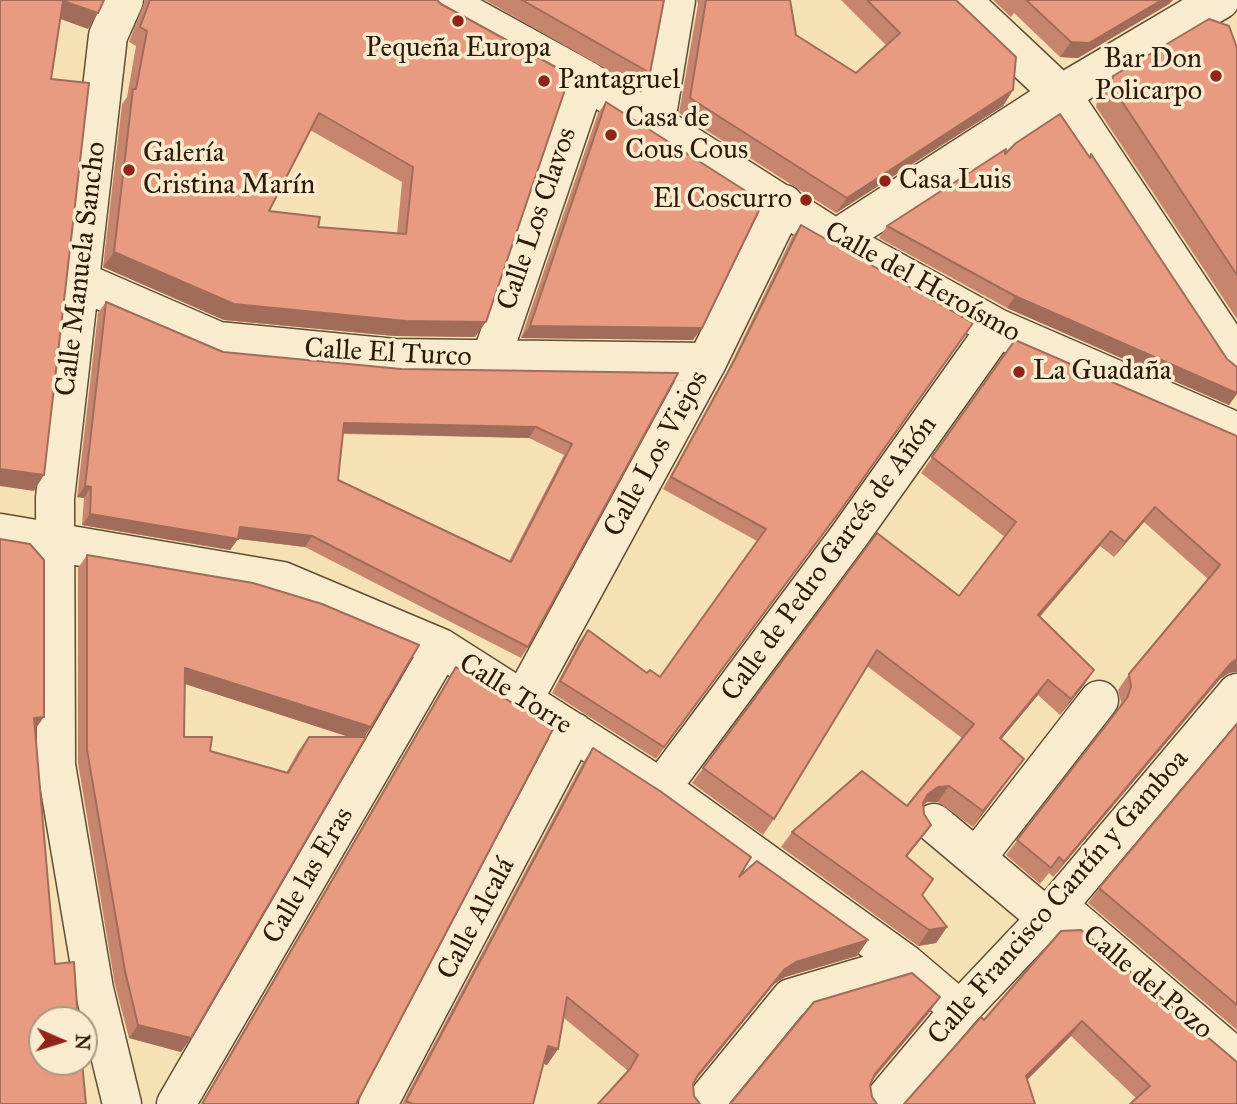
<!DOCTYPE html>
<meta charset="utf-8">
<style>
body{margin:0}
#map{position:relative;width:1237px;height:1104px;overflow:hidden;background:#f6e1b4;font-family:"IM FELL Great Primer",serif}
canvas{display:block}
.north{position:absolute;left:28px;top:1006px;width:70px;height:70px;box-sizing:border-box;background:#f9ecce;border:2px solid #a89880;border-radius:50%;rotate:93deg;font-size:19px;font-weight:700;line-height:28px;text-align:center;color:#2e1a0b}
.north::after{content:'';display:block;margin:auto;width:24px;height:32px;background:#8f2418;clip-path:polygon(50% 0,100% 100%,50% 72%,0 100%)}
</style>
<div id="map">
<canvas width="1237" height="1104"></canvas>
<div class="north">N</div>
</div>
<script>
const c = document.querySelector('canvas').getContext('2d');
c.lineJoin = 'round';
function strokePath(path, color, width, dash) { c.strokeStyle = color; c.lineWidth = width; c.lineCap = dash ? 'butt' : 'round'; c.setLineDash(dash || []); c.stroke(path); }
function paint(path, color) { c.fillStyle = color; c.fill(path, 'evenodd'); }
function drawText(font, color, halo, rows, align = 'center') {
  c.font = font + ' "IM FELL Great Primer",serif'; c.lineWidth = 7; c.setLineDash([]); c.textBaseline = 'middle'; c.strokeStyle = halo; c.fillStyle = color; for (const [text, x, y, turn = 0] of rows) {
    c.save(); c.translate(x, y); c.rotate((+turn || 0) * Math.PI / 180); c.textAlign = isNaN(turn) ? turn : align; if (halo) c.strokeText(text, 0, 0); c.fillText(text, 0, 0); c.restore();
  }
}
const street = new Path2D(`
 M441,0L586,80L836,239L997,328L1237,432
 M961,0L1061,94L1237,359
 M656,121L676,0
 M836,239L1061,94L1220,0
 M82,282L218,341L394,358L707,362
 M491,359L586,80
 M0,533L282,581L441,648L661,788L906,964L960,1010
 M523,700L707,362L784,204
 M661,788L849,536L997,328
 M934,823L1047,918
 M976,858L1099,700
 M1057,905L1237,1059
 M122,1104L94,989L56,765L55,498L108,36L124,0
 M176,1104L441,648
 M378,1104L574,732
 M704,1104L791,998L906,964
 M881,1104L960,1010L1047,918L1237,693`);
const wall = new Path2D(`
 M145,0H437L475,337L395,336L224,320L103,267L122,104L127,97L136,46L129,42ZM310,130L402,182L397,234L318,227L269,211Z
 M485,0H664L650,73L639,88Z
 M697,0H790L796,35L856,73L886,45L841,0H956L1013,90L1003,106L836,213L679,113L698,4Z
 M993,0H1173L1169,4L1078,58L1060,57L1014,13L1011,17Z
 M1237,48V319L1096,107L1098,98L1113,76Z
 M606,102L693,340L521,338L598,113Z
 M1005,154L1089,157L1091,154L1237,393L1229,405L1007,308L879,238L887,226Z
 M801,225L973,323L656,759L552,693L579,642L588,630L647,673L660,677L757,541L663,489L727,372L792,237Z
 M106,302L223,352L401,369L678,373L528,647L521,658L305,547L238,539L230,550L82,525L84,498L77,497L98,313ZM343,434L529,438L564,455L509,561L338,480Z
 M1015,340L1237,436L1229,673L1220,679L1053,877L1049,873L1040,884L1006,855L1118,710L1121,702L1118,690L1129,674L1208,579L1144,522L1114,557L1100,546L1040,617L1084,685L1060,715L1038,695L1001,739L1013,774L973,827L938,802H927L924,805V814L931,825L907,856L922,895L947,927L936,943L918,946L781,847L792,832L907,806L962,738L867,666L774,819L763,835L692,783L877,533L959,596L1005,537L921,473Z
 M87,555L365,737L191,1038L181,1052L129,1038L115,985L78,763V568ZM185,684L349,737H309L299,750L286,773L210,751L184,737Z
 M456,667L356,1104H201L448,679Z
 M1237,724V1030L1088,903L1099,888Z
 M593,748L739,877L868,940L857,956L785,977L774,984L696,1080L628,1071L564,1018L558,1049L547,1065L543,1063L533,1104H402L582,764Z
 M1061,931L1234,1061L1136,1098L1071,1036L1027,1080L984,1020Z`);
const shadedWall = new Path2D(`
 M1162,0H1173L1169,4L1078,58L1060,57L1071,42Z
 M63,1L98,13L88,29L52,16Z
 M1013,90L1003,106L836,213L847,198Z
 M114,252L486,322L475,337L395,336L224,320L103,267Z
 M1015,296L1237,393V394L1229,405L1007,308Z
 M530,326L702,328L693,340L521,338Z
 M344,423L536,427L529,438L336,433Z
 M0,469L44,475L34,491L0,486Z
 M85,486L91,487L84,498L77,497Z
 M1155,507L1144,522L1114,557L1125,542Z
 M90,514L238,539L230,550L82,525Z
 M240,527L312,536L305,547L233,538Z
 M1111,531L1100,546L1027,631L1038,615Z
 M1237,659V672L1229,673L1220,679L1053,877L1064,862L1231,663Z
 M185,668L371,727L362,741L176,681Z
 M1094,670L1084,685L1060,715L1071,699Z
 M1048,680L1038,695L989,754L1000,738Z
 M44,717L34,731V718Z
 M1024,759L1013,774L973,827L983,811Z
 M949,786L938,802H927L917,809L928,794L938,787Z
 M931,825L920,840L895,871L906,856Z
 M947,927L936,943L918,946L929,930Z
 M868,940L857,956L785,977L774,984L687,1090L698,1075L785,969L796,962Z
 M940,997L929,1013L864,1090L875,1074Z
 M1082,1021L1071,1036L1015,1092L1026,1076Z
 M138,1025L191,1038L181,1052L129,1038Z
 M548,1046L558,1049L547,1065L537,1062Z`);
const building = new Path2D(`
 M0,0H104L98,13L63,1L51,79L89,83L44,475L0,469Z
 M150,0H437L441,4L570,75L486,322L406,321L234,304L114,252L133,89H136L147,31L140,27ZM319,113L413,167L406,234L318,227L320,217L269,211Z
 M522,0H664L650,73Z
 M706,0H790L796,35L856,73L900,33L867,0H956L1016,57L1013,90L847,198L690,98Z
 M1026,0H1162L1089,43L1071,42Z
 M1209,19L1229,26L1237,48V275L1111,85L1113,76Z
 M606,102L763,202L702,328L530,326Z
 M1060,114L1090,158L1091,154L1227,359L1237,367V393L1015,296L887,226L1006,149L1005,154L1016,143Z
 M801,225L973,323L840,511L664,747L560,681L588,630L647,673L650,670L660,677L766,529L671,477L735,359Z
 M106,302L223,352L401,369L678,373L528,647L312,536L240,527L238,539L90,514L91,487L85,486ZM344,423L536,427L572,444L511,562L338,480Z
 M1015,340L1237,436V659L1231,663L1064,862L1059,857L1051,868L1017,840L1127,698L1131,687L1129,674L1220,565L1155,507L1125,542L1111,531L1038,615L1094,670L1071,699L1048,680L1000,738L1024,759L983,811L949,786L938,787L928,794L923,803L924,814L931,825L906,856L933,879L922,895L947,927L929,930L792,832L862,771L907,806L974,724L877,650L774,819L703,768L877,533L959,596L1016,522L932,457Z
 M0,539L30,544L44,560V717L34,718L55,964L74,962L78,1020H42V1062H82L86,1104H0Z
 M87,555L253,583L322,604L419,645L371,727L185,668L184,737H212L210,751L288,773L309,737H366L191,1038L138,1025L125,971L87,750Z
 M456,667L553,729L356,1104H202Z
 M1237,724V1005L1099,888Z
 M593,748L660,791L751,857L739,877L757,861L868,940L796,962L785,969L698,1075L693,1084L694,1096L700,1104H598L630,1069L638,1055L567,997L558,1049L548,1046L533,1104H413L406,1101Z
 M1081,930L1237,1062V1104H1130L1150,1086L1082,1021L1026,1076L1035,1104H904L981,1017L984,1020L1061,931Z
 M912,973L940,997L875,1074L870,1085L872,1097L877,1104H730L814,1002Z`);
const markers = [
 [458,21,7,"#8f2418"],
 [1216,76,7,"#8f2418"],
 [544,81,7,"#8f2418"],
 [611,135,7,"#8f2418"],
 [129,170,7,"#8f2418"],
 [885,181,7,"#8f2418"],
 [806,200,7,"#8f2418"],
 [1019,372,7,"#8f2418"]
];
const poiNames = [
 ["Pequeña Europa",458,49,"center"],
 ["Bar Don",1202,60,"right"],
 ["Policarpo",1202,92,"right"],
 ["Pantagruel",558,81],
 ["Casa de",625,119],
 ["Cous Cous",625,151],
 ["Galería",143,154],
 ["Cristina Marín",143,186],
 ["Casa Luis",899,181],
 ["El Coscurro",792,200,"right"],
 ["La Guadaña",1033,372]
];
const streetNames = [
 ["Calle Los Clavos",538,219,-71],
 ["Calle Manuela Sancho",82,269,-83],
 ["Calle del Heroísmo",922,283,29],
 ["Calle El Turco",388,354,3],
 ["Calle Los Viejos",657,454,-61],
 ["Calle de Pedro Garcés de Añón",830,559,-54],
 ["Calle Torre",515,695,32],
 ["Calle las Eras",309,876,-60],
 ["Calle Francisco Cantín y Gamboa",1059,898,-49],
 ["Calle Alcalá",477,919,-62],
 ["Calle del Pozo",1147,983,40]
];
strokePath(street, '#604c35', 41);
strokePath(street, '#f9ecce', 38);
paint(wall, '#c8856e');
paint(shadedWall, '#a26c5a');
paint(building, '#e89b80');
strokePath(building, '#a26c5a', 2);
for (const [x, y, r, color] of markers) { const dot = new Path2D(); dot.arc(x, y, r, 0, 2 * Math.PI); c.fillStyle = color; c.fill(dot); strokePath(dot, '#f9ecce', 2.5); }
drawText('28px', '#2e1a0b', '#f9ecce', poiNames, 'left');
drawText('28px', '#2e1a0b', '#f9ecce', streetNames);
</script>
